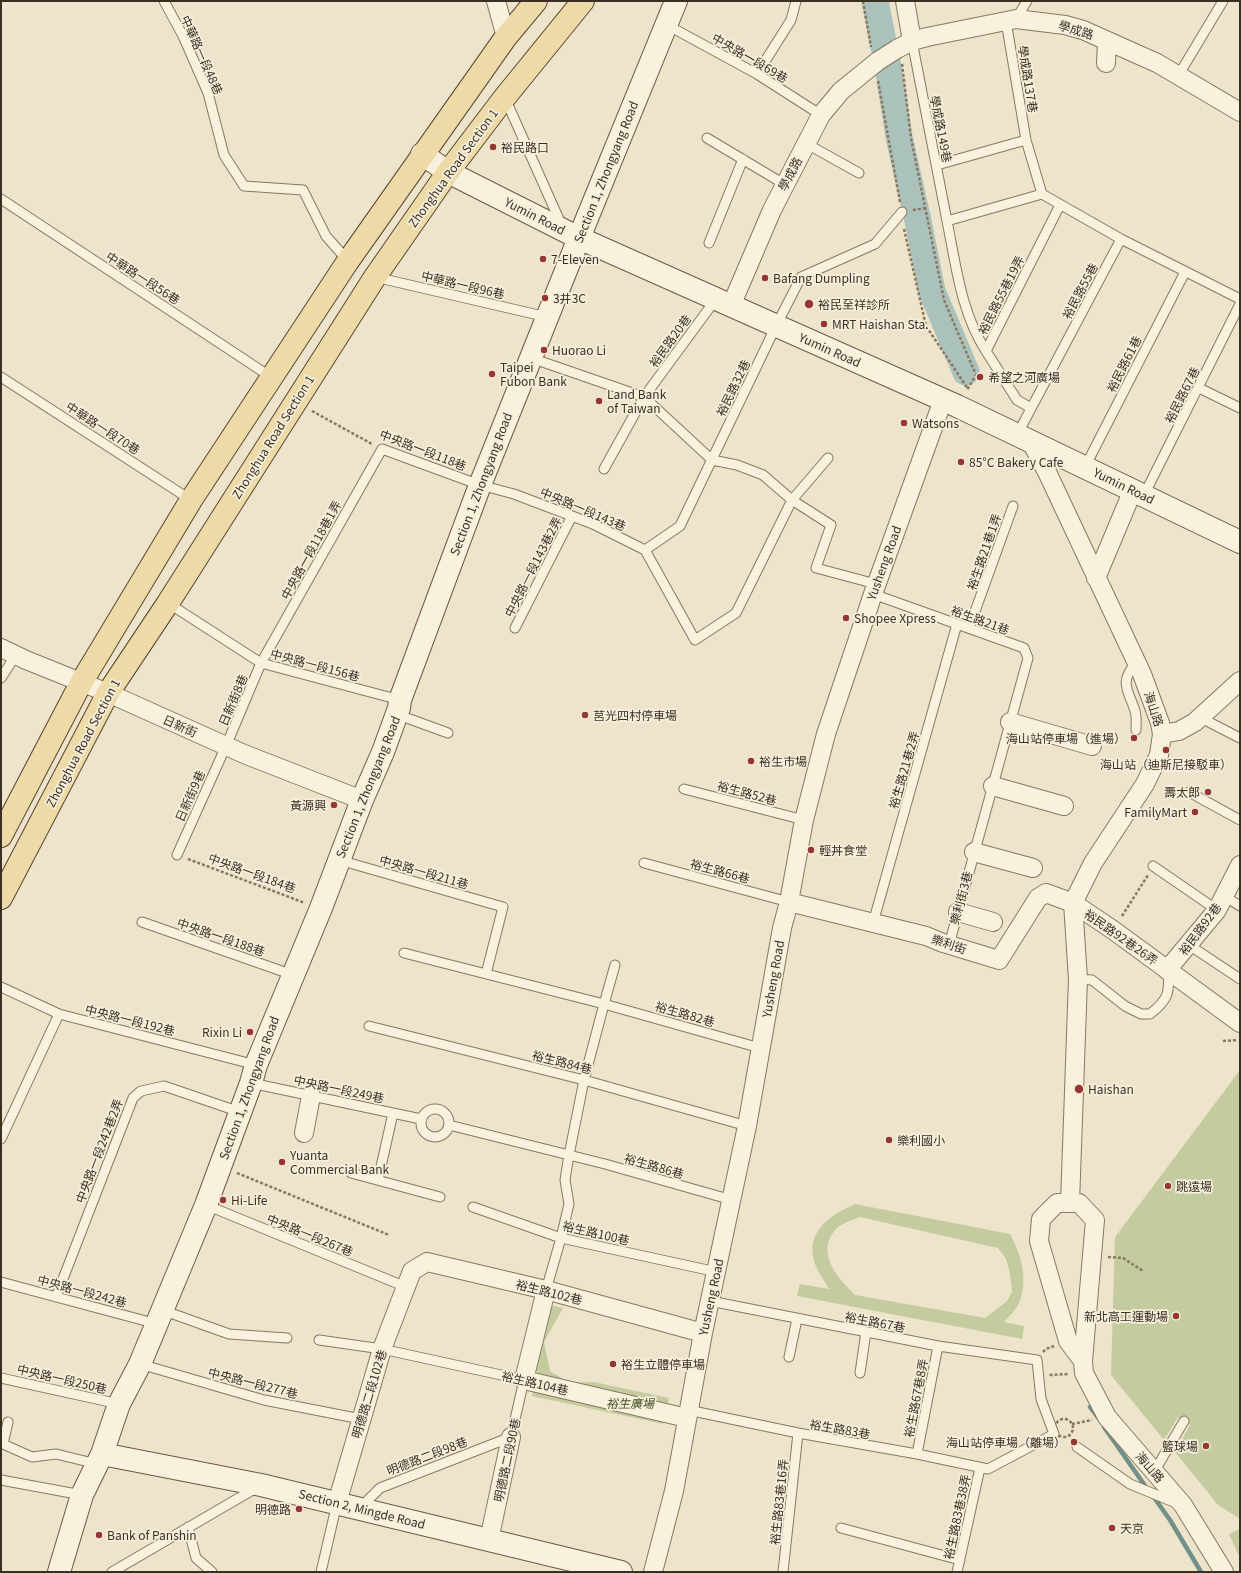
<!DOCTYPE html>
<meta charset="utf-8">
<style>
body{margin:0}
#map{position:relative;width:1241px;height:1573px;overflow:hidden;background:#ede4cb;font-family:Georgia,serif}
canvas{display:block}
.frame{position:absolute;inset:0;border:2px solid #3b2f22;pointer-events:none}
</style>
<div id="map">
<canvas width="1241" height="1573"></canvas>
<div class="frame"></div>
</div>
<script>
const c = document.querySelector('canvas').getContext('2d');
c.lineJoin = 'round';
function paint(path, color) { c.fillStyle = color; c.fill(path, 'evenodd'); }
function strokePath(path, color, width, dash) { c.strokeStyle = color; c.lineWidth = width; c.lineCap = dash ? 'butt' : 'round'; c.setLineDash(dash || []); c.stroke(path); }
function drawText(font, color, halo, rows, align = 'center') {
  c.font = font + ' Georgia,"Noto Sans TC",serif'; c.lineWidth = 3.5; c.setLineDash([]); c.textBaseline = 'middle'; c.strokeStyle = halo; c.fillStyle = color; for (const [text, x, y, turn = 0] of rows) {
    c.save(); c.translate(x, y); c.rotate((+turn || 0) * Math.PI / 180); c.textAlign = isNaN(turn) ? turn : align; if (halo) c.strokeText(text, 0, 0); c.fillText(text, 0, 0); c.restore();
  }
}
const green = new Path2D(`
 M1240,1070V1519L1218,1505L1175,1452L1190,1425L1178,1417L1164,1440L1111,1375L1115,1237Z
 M855,1204L1010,1234C1021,1255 1029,1279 1019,1303C1016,1310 1009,1316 1004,1322L1024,1326L1022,1339L797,1296L800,1284L829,1289C824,1280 817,1271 814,1261C806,1230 831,1215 855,1204ZM860,1217L998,1248L1006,1259L1010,1273L1012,1292L1007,1301L985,1318L855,1295C839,1279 815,1254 835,1230C840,1224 852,1220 860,1217Z
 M535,1302L563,1308L544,1342L550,1371L570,1383L594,1382L669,1398L663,1424L532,1396L537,1371L521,1368Z
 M1240,1529V1558L1229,1534Z`);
const stream = new Path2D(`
 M1090,1407L1099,1419
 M1104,1427L1148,1490
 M1153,1496L1170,1520L1201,1572`);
const river = new Path2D(`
 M875,1L889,72L899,137L918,221L932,291L966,372`);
const path = new Path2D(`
 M863,1L871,47
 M902,64L911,138L944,300L976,375L967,390
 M878,81L900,202
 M913,210L925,208
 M904,229L926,326L968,389
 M312,411L372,444
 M188,859L305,903
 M1122,916L1148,875
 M1223,1041L1238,1040
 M237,1173L389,1235
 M1108,1257L1123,1258L1143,1271
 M1043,1352L1046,1349L1054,1346
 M1050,1374L1051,1375L1068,1374
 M1055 1428a9 9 0 1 1 18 0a9 9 0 1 1-18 0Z
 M1072,1424L1092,1420`);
const lane = new Path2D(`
 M164,1L183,36L208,93L224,155L244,186L303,190L326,236L348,261
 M1016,19L1027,1
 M1006,21L1026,140L1042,194
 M667,25L757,74L821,115
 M912,41L947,221
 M757,74L791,20L796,1
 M1178,76L1223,1
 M505,98L562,226
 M707,138L784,184
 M807,144L859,173
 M937,165L1026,140
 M1,199L271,377
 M1121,239L1240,299
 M709,243L743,159
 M375,277L547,317
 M986,351C961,313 956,265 947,221L1042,194
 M531,358L644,397L712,460L737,465L763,475L792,500L831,525L816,568L876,584
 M1,377L191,500
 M1199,388L1240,408
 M1031,408L1017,400L986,351L1060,205
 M1017,435L1121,239L1042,194
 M1085,467L1185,272
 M604,469L644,397L716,299
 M1144,495L1240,304
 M645,550L680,526L776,326L801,277L875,244L902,212
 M873,594L1024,648L1028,658L949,945
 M168,603L261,663L400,700
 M515,628L572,516
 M969,628L1013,506
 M1,678L16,655
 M396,714L448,733
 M1201,718L1240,738
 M1136,730C1136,725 1137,717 1135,711C1129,691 1118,683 1136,663
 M684,789L804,820
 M1189,792L1240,820
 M177,855L226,746L261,663L382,449L480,485L514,494L593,524L645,550L695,640L736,613L792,500L828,458
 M339,860L503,907L486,974
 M644,863L789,902
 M1153,866L1217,910
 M1224,896L1240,906
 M142,922L293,975
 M873,923L957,624
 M1189,945L1240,979
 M404,953L604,1004L615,965
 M1078,979L1092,980L1125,1006L1141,1014H1150C1168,1000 1170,993 1168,971
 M1,987L59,1014L256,1065
 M369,1026L584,1080L747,1126
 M251,1083L421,1119
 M421 1123a14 14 0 1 1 28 0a14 14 0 1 1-28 0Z
 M449,1125L605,1164L732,1200
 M1,1139L59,1014
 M351,1173L440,1197
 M378,1180L393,1113
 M206,1205L406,1287
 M473,1207L561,1238L717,1272
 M1,1282L157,1324
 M546,1290L561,1238L569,1204L565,1180L569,1155L584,1080L604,1004L760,1048
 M56,1297L133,1098L141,1091L164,1086L240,1112
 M162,1310L229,1334L287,1338
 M319,1340L382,1349L524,1380L511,1437L380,1488L360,1508
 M789,1357L797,1319
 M140,1364L264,1400L361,1419
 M860,1373L866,1332
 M1,1378L119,1404
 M688,1410L798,1433L917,1454L988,1469L1054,1434L1041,1399L1037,1360L938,1346L710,1301
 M8,1422L3,1444L32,1457L56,1454L97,1464
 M1077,1447L1130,1484L1176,1503
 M917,1454L938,1346
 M1154,1472L1184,1421
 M1,1480L82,1495
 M188,1527L196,1558L212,1572
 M841,1528L960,1560
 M112,1572L256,1488
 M321,1572L337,1503
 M783,1572L798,1433
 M957,1572L980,1468`);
const street = new Path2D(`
 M496,1L506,37
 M905,1L912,41
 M897,49L912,41L927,37L1016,19L1065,25L1083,30L1157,63L1240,112
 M1106,63L1107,41
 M731,306L772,210L821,115L841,91L878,61
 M1031,442L1047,472L1142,674L1160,723L1162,734L1159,755L1145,784L1093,863L1073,903L1078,979L1070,1203
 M1096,578L1133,490
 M1,648L26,660L108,693L244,754L362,800
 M1010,722L1092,746
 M1162,734L1179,731L1195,722L1240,681
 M993,786L1064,806
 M974,852L1033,868
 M789,902L926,936L943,943L999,960L1038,898L1046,893L1073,903L1113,930L1240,1023
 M958,912L993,922
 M1167,970L1217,910L1240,865
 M304,1133L311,1096
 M546,1290L524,1380L687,1418
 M1083,1361L1068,1341L1039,1241L1041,1219L1057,1203H1079L1095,1220L1083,1361L1084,1373L1107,1417L1183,1505L1224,1572
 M337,1503L382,1349L412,1271L427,1262L546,1290L703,1333
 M489,1540L511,1437
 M653,1572L674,1491L703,1333L747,1126L782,928L789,902L804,820L826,734L873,594L943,400`);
const secondary = new Path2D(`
 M422,154L448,172L579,238L957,406L1240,542
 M102,1454L261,1485L621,1572
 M59,1572L82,1495L102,1454L119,1404L140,1364L206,1205L251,1083L256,1065L321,908L362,800L383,752L399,708L400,700L480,485L579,238L676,1`);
const primary = new Path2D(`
 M1,836L81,683L191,500L348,261L506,37L536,1
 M1,898L108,693L168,603L375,277L448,172L505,97L583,1`);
const streetBridge = new Path2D(`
 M878,61L897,49`);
const markers = [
 [493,147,4,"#963632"],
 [543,259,4,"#963632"],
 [765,278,4,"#963632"],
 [545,298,4,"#963632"],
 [809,304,5,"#963632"],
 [824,324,4,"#963632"],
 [544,350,4,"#963632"],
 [492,374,4,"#963632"],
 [980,377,4,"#963632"],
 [599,401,4,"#963632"],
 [904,423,4,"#963632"],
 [961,462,4,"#963632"],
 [846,618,4,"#963632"],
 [585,715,4,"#963632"],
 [1134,738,4,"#963632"],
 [1166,750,4,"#963632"],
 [751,761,4,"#963632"],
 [1208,792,4,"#963632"],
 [334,805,4,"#963632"],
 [1195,812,4,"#963632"],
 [811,850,4,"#963632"],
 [250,1032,4,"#963632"],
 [1079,1089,5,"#963632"],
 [889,1140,4,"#963632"],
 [282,1162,4,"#963632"],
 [1168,1186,4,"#963632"],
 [223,1200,4,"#963632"],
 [1176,1316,4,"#963632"],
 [613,1364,4,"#963632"],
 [1074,1442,4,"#963632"],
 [1206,1446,4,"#963632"],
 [299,1509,4,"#963632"],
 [1112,1528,4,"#963632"],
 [99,1535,4,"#963632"]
];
const streetNames = [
 ["學成路",1076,30,17],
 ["中華路一段48巷",202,55,66],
 ["中央路一段69巷",750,58,30],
 ["學成路137巷",1028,79,81],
 ["學成路149巷",941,129,79],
 ["Zhonghua Road Section 1",453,168,-54],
 ["Section 1, Zhongyang Road",606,172,-68],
 ["學成路",790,174,-62],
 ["Yumin Road",535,216,27],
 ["中華路一段56巷",143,278,33],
 ["中華路一段96巷",463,285,13],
 ["裕民路55巷",1080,291,-62],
 ["裕民路55巷19弄",1001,295,-63],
 ["裕民路20巷",670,341,-54],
 ["Yumin Road",830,350,24],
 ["裕民路61巷",1124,364,-63],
 ["裕民路32巷",733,388,-64],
 ["裕民路67巷",1182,395,-63],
 ["中華路一段70巷",103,428,33],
 ["Zhonghua Road Section 1",273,437,-58],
 ["中央路一段118巷",423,450,21],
 ["Section 1, Zhongyang Road",481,484,-69],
 ["Yumin Road",1124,486,26],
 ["中央路一段143巷",583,509,23],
 ["中央路一段118巷1弄",311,550,-61],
 ["裕生路21巷1弄",984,552,-71],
 ["Yusheng Road",884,563,-70],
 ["中央路一段143巷2弄",533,567,-63],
 ["裕生路21巷",980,620,20],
 ["中央路一段156巷",315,665,15],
 ["日新街8巷",233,700,-67],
 ["海山路",1154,709,72],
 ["日新街",180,726,24],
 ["Zhonghua Road Section 1",83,743,-62],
 ["裕生路21巷2弄",904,770,-74],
 ["Section 1, Zhongyang Road",368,787,-68],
 ["裕生路52巷",747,793,15],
 ["日新街9巷",190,796,-66],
 ["裕生路66巷",720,871,15],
 ["中央路一段211巷",424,872,16],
 ["中央路一段184巷",252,873,20],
 ["樂利街3巷",961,898,-75],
 ["裕民路92巷",1200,929,-53],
 ["中央路一段188巷",221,937,19],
 ["裕民路92巷26弄",1121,937,35],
 ["樂利街",949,944,19],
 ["Yusheng Road",773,979,-80],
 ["裕生路82巷",685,1014,16],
 ["中央路一段192巷",130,1020,14],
 ["裕生路84巷",562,1062,14],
 ["Section 1, Zhongyang Road",249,1088,-70],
 ["中央路一段249巷",339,1089,12],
 ["中央路一段242巷2弄",99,1151,-69],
 ["裕生路86巷",654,1166,16],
 ["裕生路100巷",596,1233,13],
 ["中央路一段267巷",310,1235,22],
 ["中央路一段242巷",82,1291,15],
 ["裕生路102巷",549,1292,14],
 ["Yusheng Road",711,1297,-78],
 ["裕生路67巷",875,1322,11],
 ["中央路一段250巷",62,1379,13],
 ["中央路一段277巷",253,1383,14],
 ["裕生路104巷",535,1383,13],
 ["明德路二段102巷",369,1394,-73],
 ["裕生路67巷8弄",916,1398,-79],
 ["裕生路83巷",840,1429,10],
 ["明德路二段98巷",427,1456,-21],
 ["明德路二段90巷",507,1460,-78],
 ["海山路",1150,1467,49],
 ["裕生路83巷16弄",779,1502,-84],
 ["Section 2, Mingde Road",362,1509,14],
 ["裕生路83巷38弄",957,1517,-78]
];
const poiNames = [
 ["裕民路口",501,147],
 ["7-Eleven",551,259],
 ["Bafang Dumpling",773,278],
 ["3井3C",553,298],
 ["裕民至祥診所",818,304],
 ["MRT Haishan Sta.",832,324],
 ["Huorao Li",552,350],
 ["Taipei",500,367],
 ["Fubon Bank",500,381],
 ["希望之河廣場",988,377],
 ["Land Bank",607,394],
 ["of Taiwan",607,408],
 ["Watsons",912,423],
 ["85°C Bakery Cafe",969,462],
 ["Shopee Xpress",854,618],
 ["莒光四村停車場",593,715],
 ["海山站停車場（進場）",1126,738,"right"],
 ["裕生市場",759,761],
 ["海山站（迪斯尼接駁車）",1166,764,"center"],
 ["壽太郎",1200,792,"right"],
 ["黃源興",326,805,"right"],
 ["FamilyMart",1187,812,"right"],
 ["輕丼食堂",819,850],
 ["Rixin Li",242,1032,"right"],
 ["Haishan",1088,1089],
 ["樂利國小",897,1140],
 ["Yuanta",290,1155],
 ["Commercial Bank",290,1169],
 ["跳遠場",1176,1186],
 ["Hi-Life",231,1200],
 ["新北高工運動場",1168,1316,"right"],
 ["裕生立體停車場",621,1364],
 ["海山站停車場（離場）",1066,1442,"right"],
 ["籃球場",1198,1446,"right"],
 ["明德路",291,1509,"right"],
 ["天京",1120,1528],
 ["Bank of Panshin",107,1535]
];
const parkNames = [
 ["裕生廣場",630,1403]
];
paint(green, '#c4cb9f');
strokePath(stream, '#71908a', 4.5);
strokePath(river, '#abc2bc', 27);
strokePath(lane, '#89785f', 11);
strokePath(street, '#89785f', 20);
strokePath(secondary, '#6c5942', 24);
strokePath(primary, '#584633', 24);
strokePath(path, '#89785f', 2.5, [3, 2]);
strokePath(lane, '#f8f1de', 9);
strokePath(street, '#f8f1de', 18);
strokePath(secondary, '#f8f1de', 22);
strokePath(primary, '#eddaa6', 22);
strokePath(streetBridge, '#89785f', 20, []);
strokePath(streetBridge, '#f8f1de', 18);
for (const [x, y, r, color] of markers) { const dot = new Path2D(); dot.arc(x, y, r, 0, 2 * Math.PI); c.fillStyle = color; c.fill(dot); strokePath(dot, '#f5eeda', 1.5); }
drawText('12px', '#3b2f22', '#f5eeda', streetNames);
drawText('12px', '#3b2f22', '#f5eeda', poiNames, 'left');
drawText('italic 12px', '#49562a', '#f5eeda', parkNames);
</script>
